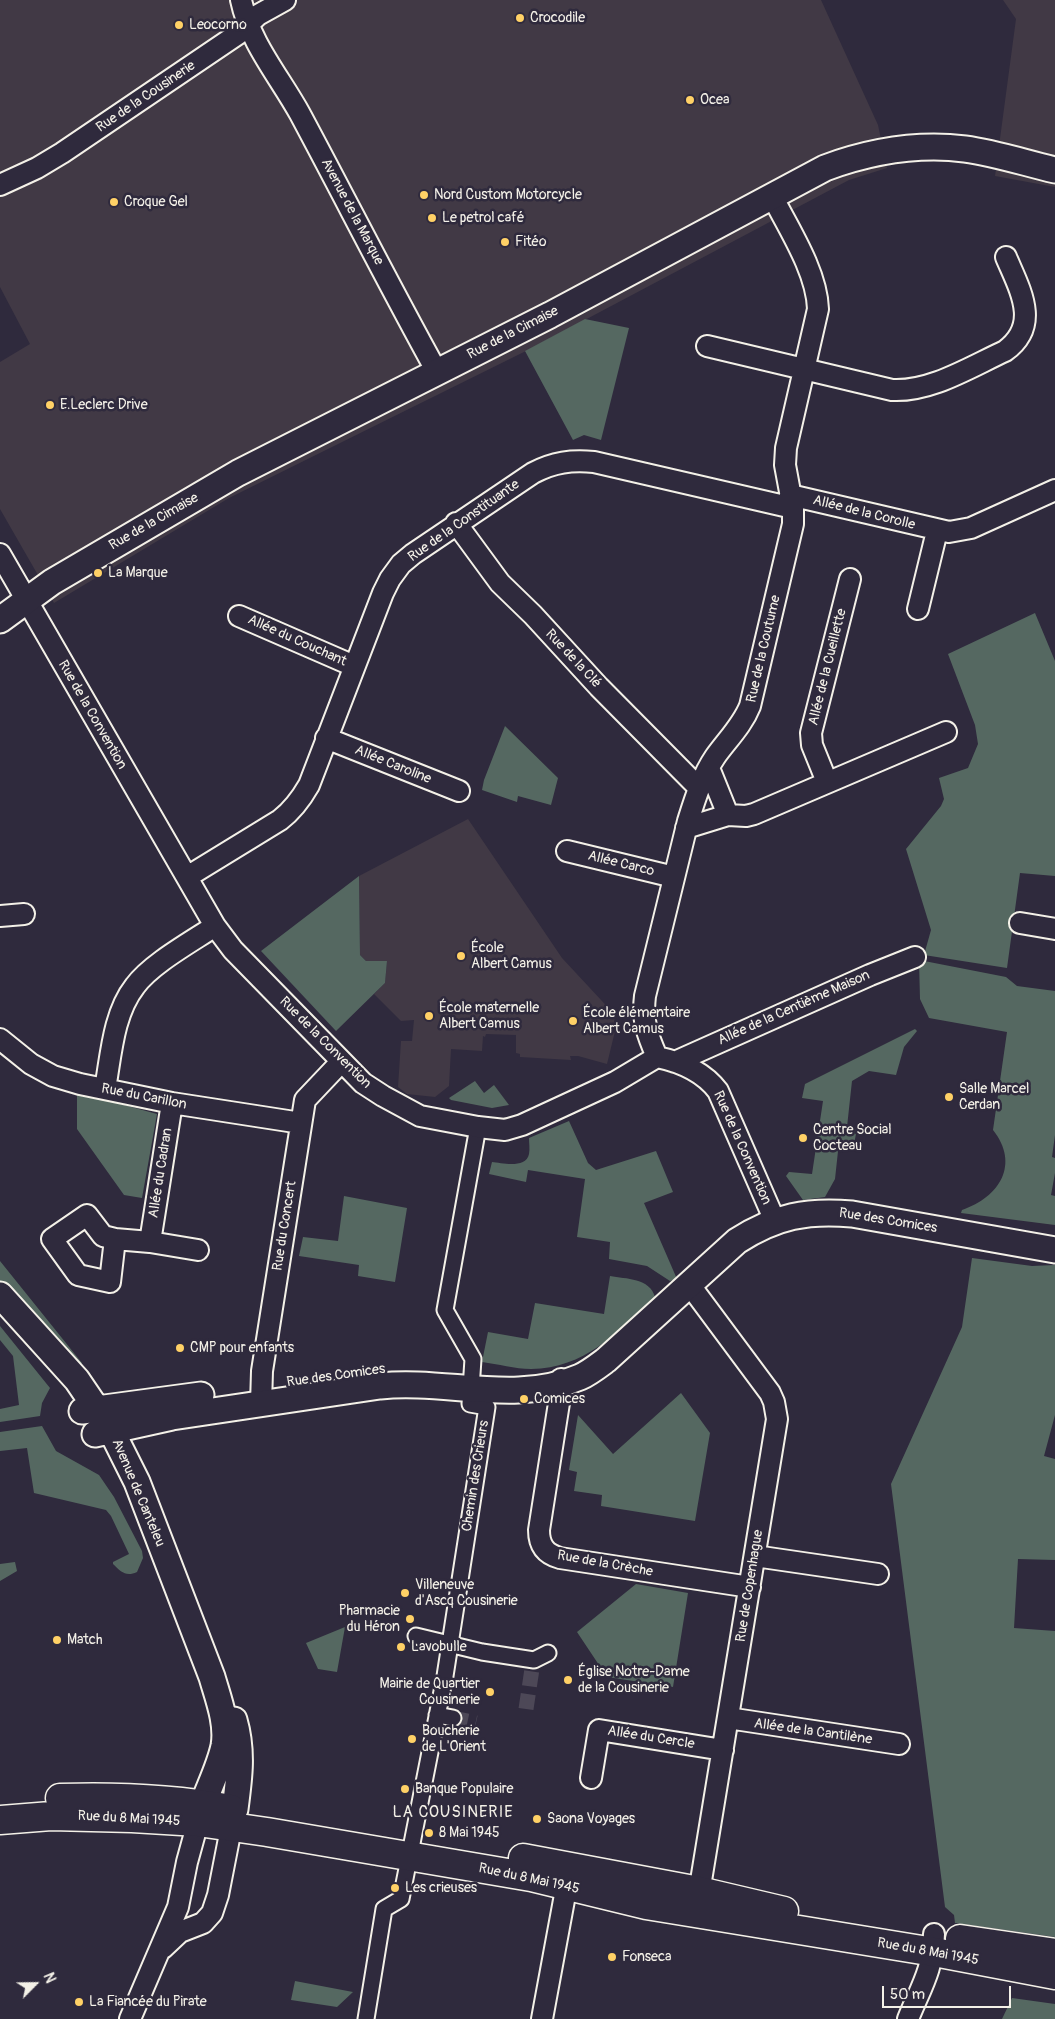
<!DOCTYPE html>
<meta charset="utf-8">
<style>
body{margin:0}
#map{position:relative;width:1055px;height:2019px;overflow:hidden;background:#2f2a3d;font-family:Pangolin,sans-serif}
canvas{display:block}
.north{position:absolute;left:10px;top:1959px;width:50px;height:50px;-webkit-text-stroke:4px #2f2a3d;paint-order:stroke;rotate:67deg;font-size:14px;font-weight:700;line-height:20px;text-align:center;color:#f4f1e8}
.north::after{content:'';display:block;margin:auto;width:18px;height:22px;background:#f4f1e8;clip-path:polygon(50% 0,100% 100%,50% 72%,0 100%)}
.scale{position:absolute;left:882px;top:1986px;width:129px;height:22px;box-sizing:border-box;border:2px solid #f4f1e8;border-top:0;padding-left:6px;font-size:15px;line-height:18px;white-space:nowrap;color:#f4f1e8;-webkit-text-stroke:4px #2f2a3d;paint-order:stroke}
</style>
<div id="map">
<canvas width="1055" height="2019"></canvas>
<div class="north">N</div>
<div class="scale">50 m</div>
</div>
<script>
const g = document.querySelector('canvas').getContext('2d');
g.lineJoin = 'round';
function fillPath(path, color) { g.fillStyle = color; g.fill(path, 'evenodd'); }
function stroke(path, color, width, dash) { g.strokeStyle = color; g.lineWidth = width; g.lineCap = dash ? 'butt' : 'round'; g.setLineDash(dash || []); g.stroke(path); }
function label(font, color, halo, rows, align = 'center') {
  g.font = font + ' Pangolin,sans-serif'; g.lineWidth = 5; g.setLineDash([]); g.textBaseline = 'middle'; g.strokeStyle = halo; g.fillStyle = color; for (const [text, x, y, turn = 0] of rows) {
    g.save(); g.translate(x, y); g.rotate((+turn || 0) * Math.PI / 180); g.textAlign = isNaN(turn) ? turn : align; if (halo) g.strokeText(text, 0, 0); g.fillText(text, 0, 0); g.restore();
  }
}
fillPath(new Path2D(`
 M0,0H821L878,125L887,168L849,180L532,348L229,498L54,603L0,509V362L30,344L0,287Z
 M1003,0H1055V187L995,176L1016,19Z
 M468,819L562,958L615,1015L614,1023H617L607,1064L578,1056H570L571,1060L520,1057V1054L516,1053V1035L486,1034L485,1037L483,1036L482,1051L451,1049L449,1086L435,1097L407,1094L398,1087L401,1041H412L414,1020L401,1021L374,994L385,983L387,961H366L360,955L359,876Z`), '#413945');
fillPath(new Path2D(`
 M585,319L629,328L601,440L584,435L573,440L525,351Z
 M1035,613L1055,661V876L1020,873L1007,968L924,955L931,930L906,849L941,806L944,799L939,778L968,768L978,744L975,725L948,654Z
 M505,726L558,778L551,805L518,796L517,802L482,790L484,780Z
 M359,876L360,955L366,961H387L385,983L336,1031L261,951Z
 M919,960L1006,977L1017,986L1055,991V1135L1052,1157L1055,1158V1173L1051,1195L1055,1196V1225L961,1213L962,1210C1000,1197 1020,1164 993,1130L1007,1032L929,1018L920,999Z
 M915,1029L917,1031L904,1047L896,1075L869,1071L852,1081L847,1127L857,1129L854,1144L839,1142L835,1179L825,1197L803,1200L786,1176L789,1172L812,1174L823,1101L802,1098L805,1084Z
 M475,1081L484,1093L494,1085L509,1105L492,1108L451,1100L449,1098Z
 M77,1092L157,1114L142,1198L124,1195L77,1129Z
 M569,1121L588,1163L596,1170L656,1151L673,1192L644,1203L677,1279L670,1281L647,1266L609,1259L610,1242L577,1237L585,1179L528,1170L526,1182L489,1174L492,1162C502,1163 526,1169 529,1154C530,1149 529,1143 529,1138Z
 M344,1196L407,1208L395,1282L358,1276L359,1265L299,1256L303,1237L338,1241Z
 M972,1258L1032,1266L1055,1265V1415L1044,1456L1055,1459V1560L1018,1559L1014,1628L1055,1631V1937L955,1923L954,1915L945,1907L891,1484L962,1327Z
 M0,1261L82,1363L78,1367L0,1281Z
 M610,1276C626,1279 650,1278 655,1297L652,1301C615,1334 585,1368 531,1369C515,1369 498,1364 482,1362L488,1332L528,1339L535,1303L604,1314Z
 M0,1326L50,1388L42,1403L40,1416L0,1422V1409L19,1405L13,1356L0,1340Z
 M681,1393L710,1433L695,1521L601,1506L602,1495L574,1491L577,1472L569,1470L578,1415L613,1454Z
 M42,1426L56,1451L99,1475L114,1497L142,1551L143,1558L137,1572C126,1577 121,1572 113,1564V1562L129,1554L111,1516L106,1510L34,1493L27,1448L0,1451V1432Z
 M15,1562L17,1571L0,1581V1564Z
 M636,1584L688,1593L673,1687L607,1677L577,1632Z
 M345,1627L337,1672L318,1669L306,1643Z
 M295,1981L353,1992L337,2007L291,2000Z
 M1012,1998L1055,2004V2019H1002Z`), '#556861');
stroke(new Path2D(`
 M526,1709L532,1669
 M453,1718L476,1723`), '#4d4857', 15, [15, 8]);
const pedestrian = new Path2D(`
 M416,1636L482,1652L534,1660L548,1653
 M437,1715L453,1718
 M366,2019L384,1909L401,1899L445,1676L487,1407L470,1404L473,1359L445,1310L478,1127`);
const minor = new Path2D(`
 M241,0C250,43 279,76 300,114C346,200 390,287 437,372
 M0,185L37,168L62,153L238,34L258,15L285,0
 M707,346L892,390C931,392 970,367 1005,351C1041,325 1020,290 1006,257
 M790,495L949,532L971,528L1055,490
 M456,523L500,583L533,615L599,687L699,788
 M0,554L215,926L233,950L363,1083L383,1096L420,1116L478,1127L505,1130L522,1125L615,1082L657,1057C681,1062 703,1071 718,1091L775,1221
 M918,609L937,531
 M239,616L354,666
 M326,738L459,791
 M709,768L728,815
 M827,782L812,745L811,733L850,579
 M686,828L728,815L746,816L754,814L946,732
 M567,851L674,877
 M187,877L280,820C293,810 301,799 309,785L383,593L390,579L401,564L413,554L533,473C554,462 571,460 594,462L793,508
 M0,916L24,914
 M1020,923L1055,929
 M0,1039L31,1064L53,1076L80,1084L172,1103L301,1123
 M657,1057C647,1034 642,1021 645,996L688,821C695,799 702,776 715,757C727,740 742,726 750,706L793,524V508L785,465L786,448L818,309C817,272 789,229 772,196
 M675,1062L870,975L915,957
 M105,1089C111,1056 113,1014 135,986C151,964 191,942 215,926
 M115,1239L110,1282L78,1275L52,1239L87,1215L103,1236L115,1239L150,1242L172,1103
 M150,1242L198,1250
 M689,1284L770,1393L774,1402L777,1419L697,1905
 M561,1379L559,1403L539,1530C539,1545 545,1554 560,1558L750,1587
 M261,1404L262,1371L305,1100L341,1062
 M755,1556L878,1574
 M728,1718L899,1744
 M591,1778L599,1730L723,1750
 M163,1948L180,1932L203,1923L212,1913L218,1895L234,1813
 M130,2019L178,1907L187,1862L201,1811
 M542,2019L569,1873
 M908,2019C921,1987 933,1970 934,1934`);
const tertiary = new Path2D(`
 M0,620L52,582L238,473L550,315L825,168C871,151 916,143 965,149C995,153 1025,163 1055,170
 M0,1295L77,1380L111,1430L137,1482L212,1677C218,1698 228,1723 224,1746C220,1765 210,1785 203,1804
 M82,1411L201,1395
 M95,1434L172,1417L380,1386C447,1379 515,1405 580,1377C589,1373 598,1366 606,1360L737,1241C776,1216 807,1210 852,1214L1055,1250
 M234,1720C243,1751 239,1779 235,1809`);
const secondary = new Path2D(`
 M60,1798C118,1796 175,1799 231,1809
 M0,1820L51,1816L132,1818L198,1822L267,1832L531,1877L646,1905L934,1952L1055,1975
 M523,1858L699,1891L784,1911
 M960,1939L1055,1953`);
stroke(pedestrian, '#f4f1e8', 19);
stroke(minor, '#f4f1e8', 24);
stroke(tertiary, '#f4f1e8', 29);
stroke(secondary, '#f4f1e8', 31);
stroke(pedestrian, '#2f2a3d', 15);
stroke(minor, '#2f2a3d', 20);
stroke(tertiary, '#2f2a3d', 25);
stroke(secondary, '#2f2a3d', 28);
for (const [x, y, r, color] of [
 [520,18,5,"#ffd166"],
 [179,25,5,"#ffd166"],
 [690,100,5,"#ffd166"],
 [424,195,5,"#ffd166"],
 [114,202,5,"#ffd166"],
 [432,218,5,"#ffd166"],
 [505,242,5,"#ffd166"],
 [50,405,5,"#ffd166"],
 [98,573,5,"#ffd166"],
 [461,956,5,"#ffd166"],
 [429,1016,5,"#ffd166"],
 [573,1021,5,"#ffd166"],
 [949,1097,5,"#ffd166"],
 [803,1138,5,"#ffd166"],
 [180,1348,5,"#ffd166"],
 [524,1399,5,"#ffd166"],
 [405,1593,5,"#ffd166"],
 [410,1619,5,"#ffd166"],
 [57,1640,5,"#ffd166"],
 [401,1647,5,"#ffd166"],
 [568,1680,5,"#ffd166"],
 [490,1692,5,"#ffd166"],
 [412,1739,5,"#ffd166"],
 [405,1789,5,"#ffd166"],
 [537,1819,5,"#ffd166"],
 [429,1833,5,"#ffd166"],
 [395,1888,5,"#ffd166"],
 [612,1957,5,"#ffd166"],
 [79,2002,5,"#ffd166"]
]) { const dot = new Path2D(); dot.arc(x, y, r, 0, 2 * Math.PI); g.fillStyle = color; g.fill(dot); stroke(dot, '#2f2a3d', 2); }
label('14px', '#f4f1e8', '#2f2a3d', [
 ["Crocodile",530,18],
 ["Leocorno",189,25],
 ["Ocea",700,100],
 ["Nord Custom Motorcycle",434,195],
 ["Croque Gel",124,202],
 ["Le petrol café",442,218],
 ["Fitéo",515,242],
 ["E.Leclerc Drive",60,405],
 ["La Marque",108,573],
 ["École",471,948],
 ["Albert Camus",471,964],
 ["École maternelle",439,1008],
 ["Albert Camus",439,1024],
 ["École élémentaire",583,1013],
 ["Albert Camus",583,1029],
 ["Salle Marcel",959,1089],
 ["Cerdan",959,1105],
 ["Centre Social",813,1130],
 ["Cocteau",813,1146],
 ["CMP pour enfants",190,1348],
 ["Comices",534,1399],
 ["Villeneuve",415,1585],
 ["d'Ascq Cousinerie",415,1601],
 ["Pharmacie",400,1611,"right"],
 ["du Héron",400,1627,"right"],
 ["Match",67,1640],
 ["Lavobulle",411,1647],
 ["Église Notre-Dame",578,1672],
 ["de la Cousinerie",578,1688],
 ["Mairie de Quartier",480,1684,"right"],
 ["Cousinerie",480,1700,"right"],
 ["Boucherie",422,1731],
 ["de L'Orient",422,1747],
 ["Banque Populaire",415,1789],
 ["Saona Voyages",547,1819],
 ["8 Mai 1945",439,1833],
 ["Les crieuses",405,1888],
 ["Fonseca",622,1957],
 ["La Fiancée du Pirate",89,2002]
], 'left');
label('14px', '#f4f1e8', '#2f2a3d', [
 ["Rue de la Cousinerie",146,97,-34],
 ["Avenue de la Marque",352,212,62],
 ["Rue de la Cimaise",513,333,-27],
 ["Allée de la Corolle",864,513,14],
 ["Rue de la Constituante",464,521,-35],
 ["Rue de la Cimaise",154,522,-30],
 ["Allée du Couchant",297,641,24],
 ["Rue de la Coutume",764,649,-77],
 ["Rue de la Clé",573,659,47],
 ["Allée de la Cueillette",828,667,-76],
 ["Rue de la Convention",92,715,60],
 ["Allée Caroline",393,765,22],
 ["Allée Carco",621,864,14],
 ["Allée de la Centième Maison",794,1008,-24],
 ["Rue de la Convention",325,1043,45],
 ["Rue du Carillon",144,1097,11],
 ["Rue de la Convention",742,1148,66],
 ["Allée du Cadran",161,1173,-81],
 ["Rue des Comices",888,1221,9],
 ["Rue du Concert",285,1226,-81],
 ["Rue des Comices",336,1376,-8],
 ["Chemin des Crieurs",476,1476,-81],
 ["Avenue de Canteleu",138,1493,67],
 ["Rue de la Crèche",605,1564,10],
 ["Rue de Copenhague",750,1586,-81],
 ["Allée de la Cantilène",813,1732,8],
 ["Allée du Cercle",651,1738,9],
 ["Rue du 8 Mai 1945",129,1819,3],
 ["Rue du 8 Mai 1945",529,1879,12],
 ["Rue du 8 Mai 1945",928,1952,10]
]);
g.letterSpacing = '1px';
label('16px', '#f4f1e8', '#2f2a3d', [
 ["LA COUSINERIE",453,1813]
]);
g.letterSpacing = '0px';
</script>
